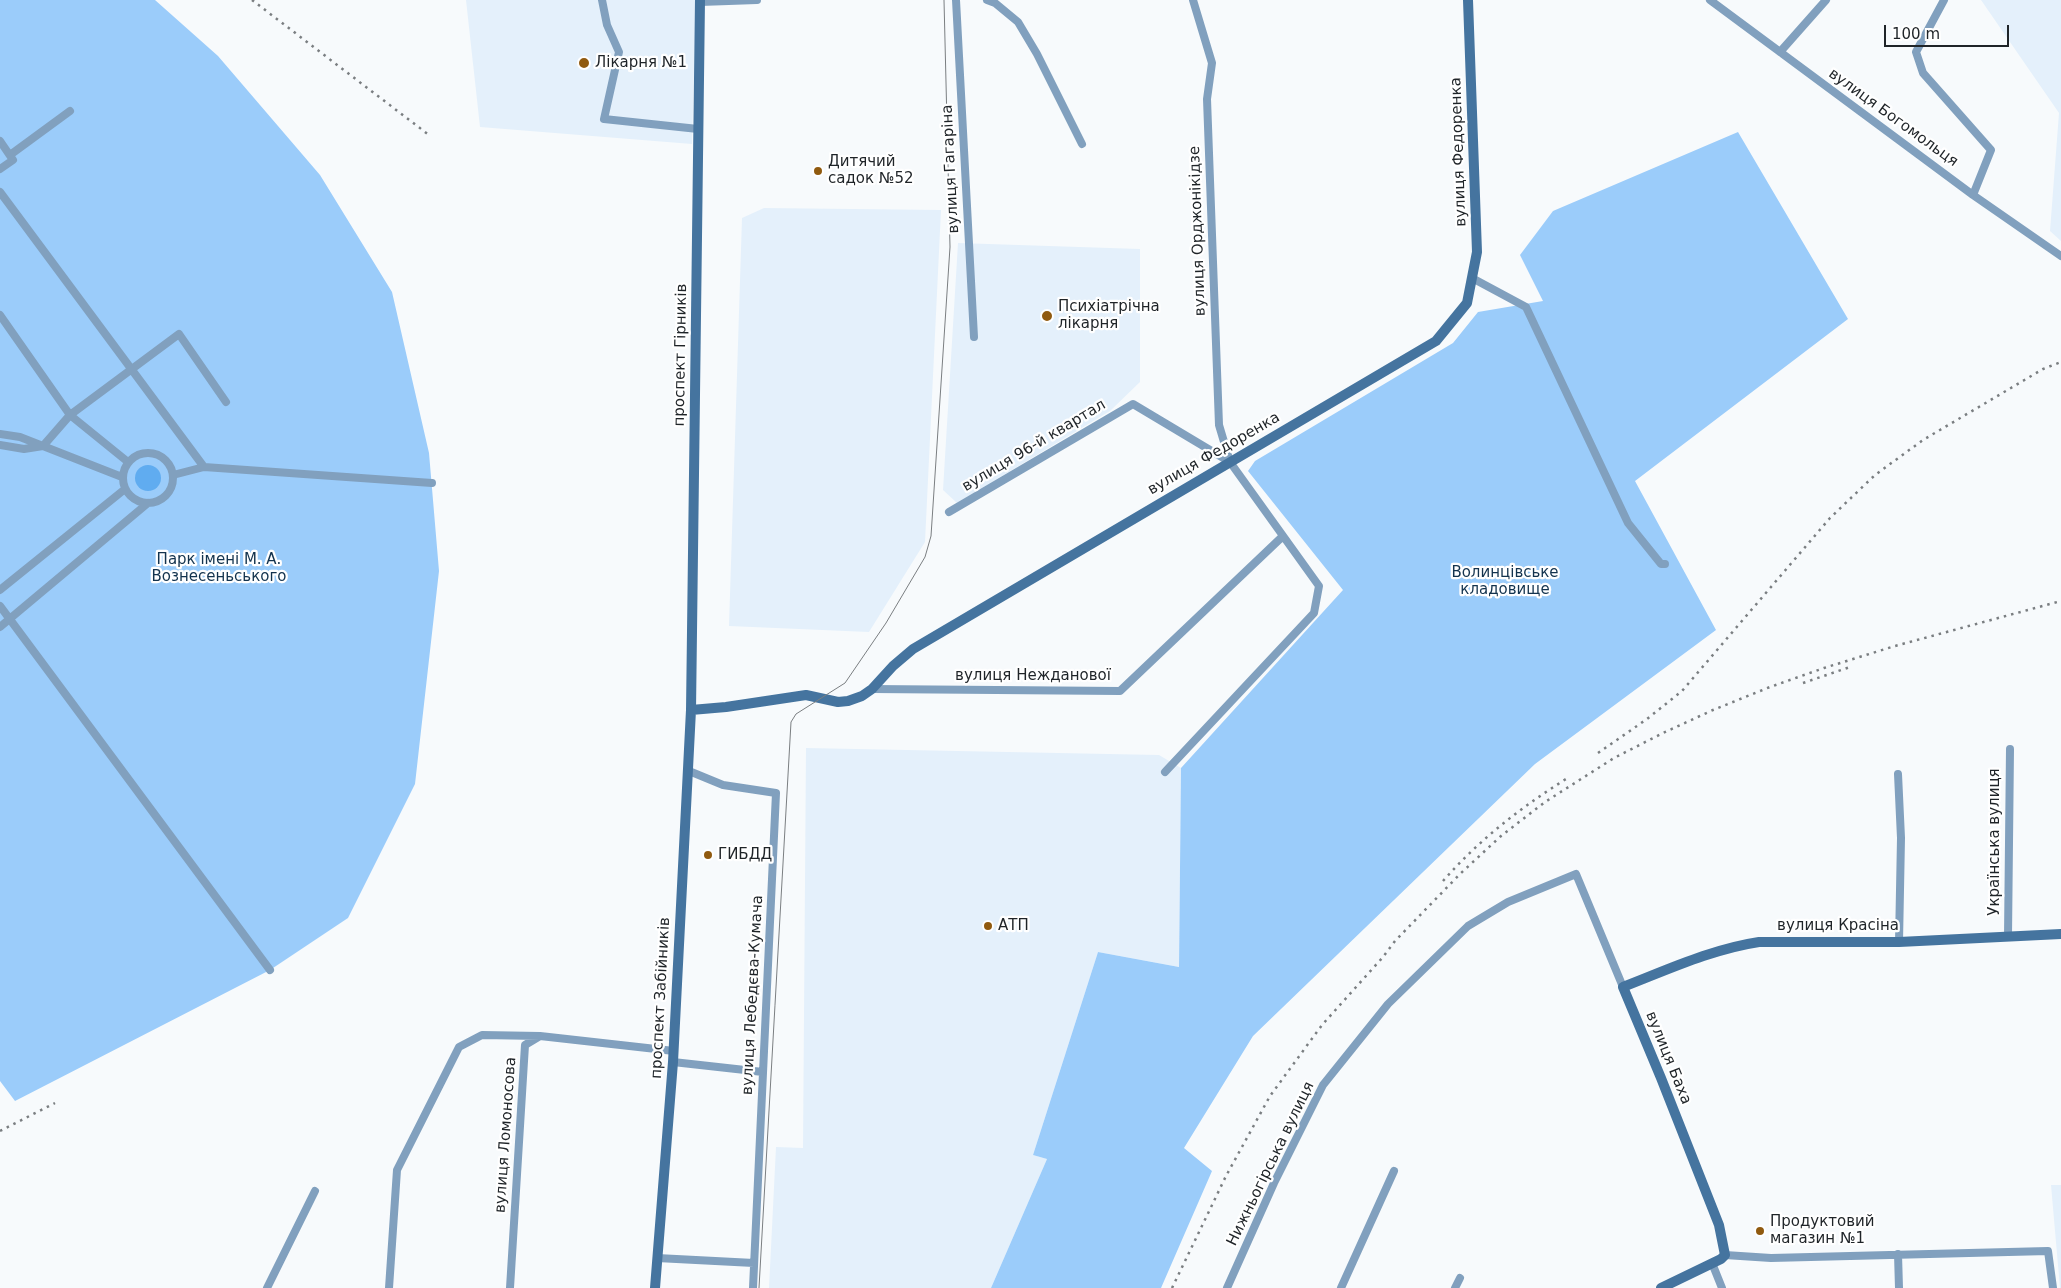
<!DOCTYPE html>
<meta charset="utf-8">
<style>
body{margin:0}
#map{position:relative;width:2061px;height:1288px;overflow:hidden;background:#f7fafc;font-family:"DejaVu Sans",sans-serif}
canvas{display:block}
.scale{position:absolute;left:1884px;top:25px;width:125px;height:22px;box-sizing:border-box;border:2px solid #1f2428;border-top:0;padding-left:6px;font-size:15px;line-height:18px;white-space:nowrap;color:#1f2428;-webkit-text-stroke:4px #fff;paint-order:stroke}
</style>
<div id="map">
<canvas width="2061" height="1288"></canvas>
<div class="scale">100 m</div>
</div>
<script>
const g = document.querySelector('canvas').getContext('2d');
g.lineJoin = 'round';
function fillPath(path, color) { g.fillStyle = color; g.fill(path, 'evenodd'); }
function stroke(path, color, width, dash) { g.strokeStyle = color; g.lineWidth = width; g.lineCap = dash ? 'butt' : 'round'; g.setLineDash(dash || []); g.stroke(path); }
function label(font, color, halo, rows, align = 'center') {
  g.font = font + ' "DejaVu Sans",sans-serif'; g.lineWidth = 4.5; g.setLineDash([]); g.textBaseline = 'middle'; g.strokeStyle = halo; g.fillStyle = color; for (const [text, x, y, turn = 0] of rows) {
    g.save(); g.translate(x, y); g.rotate((+turn || 0) * Math.PI / 180); g.textAlign = isNaN(turn) ? turn : align; if (halo) g.strokeText(text, 0, 0); g.fillText(text, 0, 0); g.restore();
  }
}
fillPath(new Path2D(`
 M466,0H696L692,144L480,127Z
 M1981,0H2061V241L2050,231L2059,113Z
 M764,208L941,210L925,542L869,632L729,626L742,218Z
 M958,243L1140,249V382L1110,411L957,503L943,490Z
 M806,748L1159,755L1181,768L1179,967L1098,952L1033,1155L1047,1159L991,1288H769L776,1147L803,1148Z
 M2051,1185H2061V1288H2060Z`), '#e4f0fb');
fillPath(new Path2D(`
 M0,0H155L218,56L320,175L392,292L429,453L439,571L415,784L348,918L270,970L15,1101L0,1081Z
 M1738,132L1848,319L1635,481L1716,630L1535,764L1253,1036L1184,1148L1212,1171L1161,1288H991L1047,1159L1033,1155L1098,952L1179,967L1181,768L1343,590L1248,471L1255,461L1453,343L1478,312L1543,301L1520,255L1553,211Z`), '#9bccfa');
fillPath(new Path2D(`
 M135 478a13 13 0 1 1 26 0a13 13 0 1 1-26 0Z`), '#60acf0');
stroke(new Path2D(`
 M602,0L607,25L619,52L604,119L698,129
 M956,0L974,337
 M987,0L995,3L1018,22L1037,54L1082,144
 M1193,0L1212,63L1207,99L1219,425L1230,462
 M1710,0L1973,195L2061,256
 M1944,0L1916,52L1923,73L1991,150L1973,195
 M700,2L757,0
 M1780,52L1826,0
 M0,141L13,160L0,169
 M10,155L70,111
 M0,192L204,467
 M1472,278L1526,307L1628,523L1661,564H1665
 M0,315L70,415L128,462
 M0,434L20,437L122,477
 M0,445L24,449L43,446L70,415L179,334L226,402
 M123 478a25 25 0 1 1 50 0a25 25 0 1 1-50 0Z
 M173,475L204,467L432,483
 M949,512L1133,404L1230,462L1319,586L1314,613L1165,772
 M0,590L125,489
 M0,606L270,970
 M0,627L148,503
 M872,689L1120,691L1283,536
 M689,771L723,785L776,793L753,1288
 M1898,774L1901,838L1899,942
 M2008,936L2010,749
 M673,1062L763,1072
 M1898,1254L1899,1288
 M1725,1255L1771,1258L2048,1251L2053,1288
 M657,1258L754,1263
 M1712,1263L1722,1288
 M267,1288L315,1191
 M389,1288L397,1170L459,1047L482,1035L540,1036
 M510,1288L525,1045L540,1036L674,1051
 M1227,1288L1274,1183L1323,1085L1388,1004L1468,926L1508,902L1576,874L1623,987
 M1341,1288L1394,1171
 M1455,1288L1460,1278`), '#81a0be', 8);
stroke(new Path2D(`
 M691,710L726,707L806,695L838,702L848,701L862,696L872,689L893,666L913,649L1436,341L1467,303L1477,252L1468,0
 M655,1288L673,1062L691,710L700,0
 M1661,1288L1721,1259L1725,1255L1719,1225L1661,1078L1623,987C1667,970 1712,949 1759,942H1899L2061,934`), '#45749f', 10);
stroke(new Path2D(`
 M759,1288L791,722L796,714L845,683L886,623L925,557L931,536L950,247L944,0`), '#7a7e81', 1);
stroke(new Path2D(`
 M252,0L429,135
 M1803,683L1850,667
 M1598,753L1647,719L1682,691L1830,518L1875,475L1923,440L2043,369L2061,362
 M1443,881C1479,840 1520,808 1566,779
 M0,1131L55,1103
 M1172,1288L1226,1176L1270,1096L1322,1025L1383,957L1395,941L1460,874L1501,836L1545,802L1614,758L1663,733L1713,710L1770,687L1824,668L1895,646L2061,601`), '#7a7e81', 2.5, [2.5, 5]);
for (const [x, y, r, color] of [
 [584,63,6,"#905a0f"],
 [818,171,5,"#905a0f"],
 [1047,316,6,"#905a0f"],
 [708,855,5,"#905a0f"],
 [988,926,5,"#905a0f"],
 [1760,1231,5,"#905a0f"]
]) { const dot = new Path2D(); dot.arc(x, y, r, 0, 2 * Math.PI); g.fillStyle = color; g.fill(dot); stroke(dot, '#fff', 2); }
label('15px', '#1f2428', '#fff', [
 ["Лікарня №1",595,63],
 ["Дитячий",828,162],
 ["садок №52",828,179],
 ["Психіатрічна",1058,307],
 ["лікарня",1058,324],
 ["ГИБДД",718,855],
 ["АТП",998,926],
 ["Продуктовий",1770,1222],
 ["магазин №1",1770,1239]
], 'left');
label('15px', '#1f2428', '#fff', [
 ["вулиця Богомольця",1893,118,36],
 ["вулиця Федоренка",1459,152,-92],
 ["вулиця Гагаріна",951,169,-93],
 ["вулиця Орджонікідзе",1198,231,-92],
 ["проспект Гірників",681,355,-89],
 ["вулиця 96-й квартал",1034,446,-31],
 ["вулиця Федоренка",1214,454,-30],
 ["вулиця Нежданової",1033,676],
 ["Українська вулиця",1995,842,-90],
 ["вулиця Красіна",1838,926],
 ["вулиця Лебедєва-Кумача",753,995,-87],
 ["проспект Забійників",661,998,-87],
 ["вулиця Баха",1668,1058,68],
 ["вулиця Ломоносова",506,1135,-86],
 ["Нижньогірська вулиця",1271,1164,-64]
]);
label('15px', '#13334e', '#fff', [
 ["Парк імені М. А.",219,560],
 ["Вознесеньського",219,577],
 ["Волинцівське",1505,573],
 ["кладовище",1505,590]
]);
</script>
